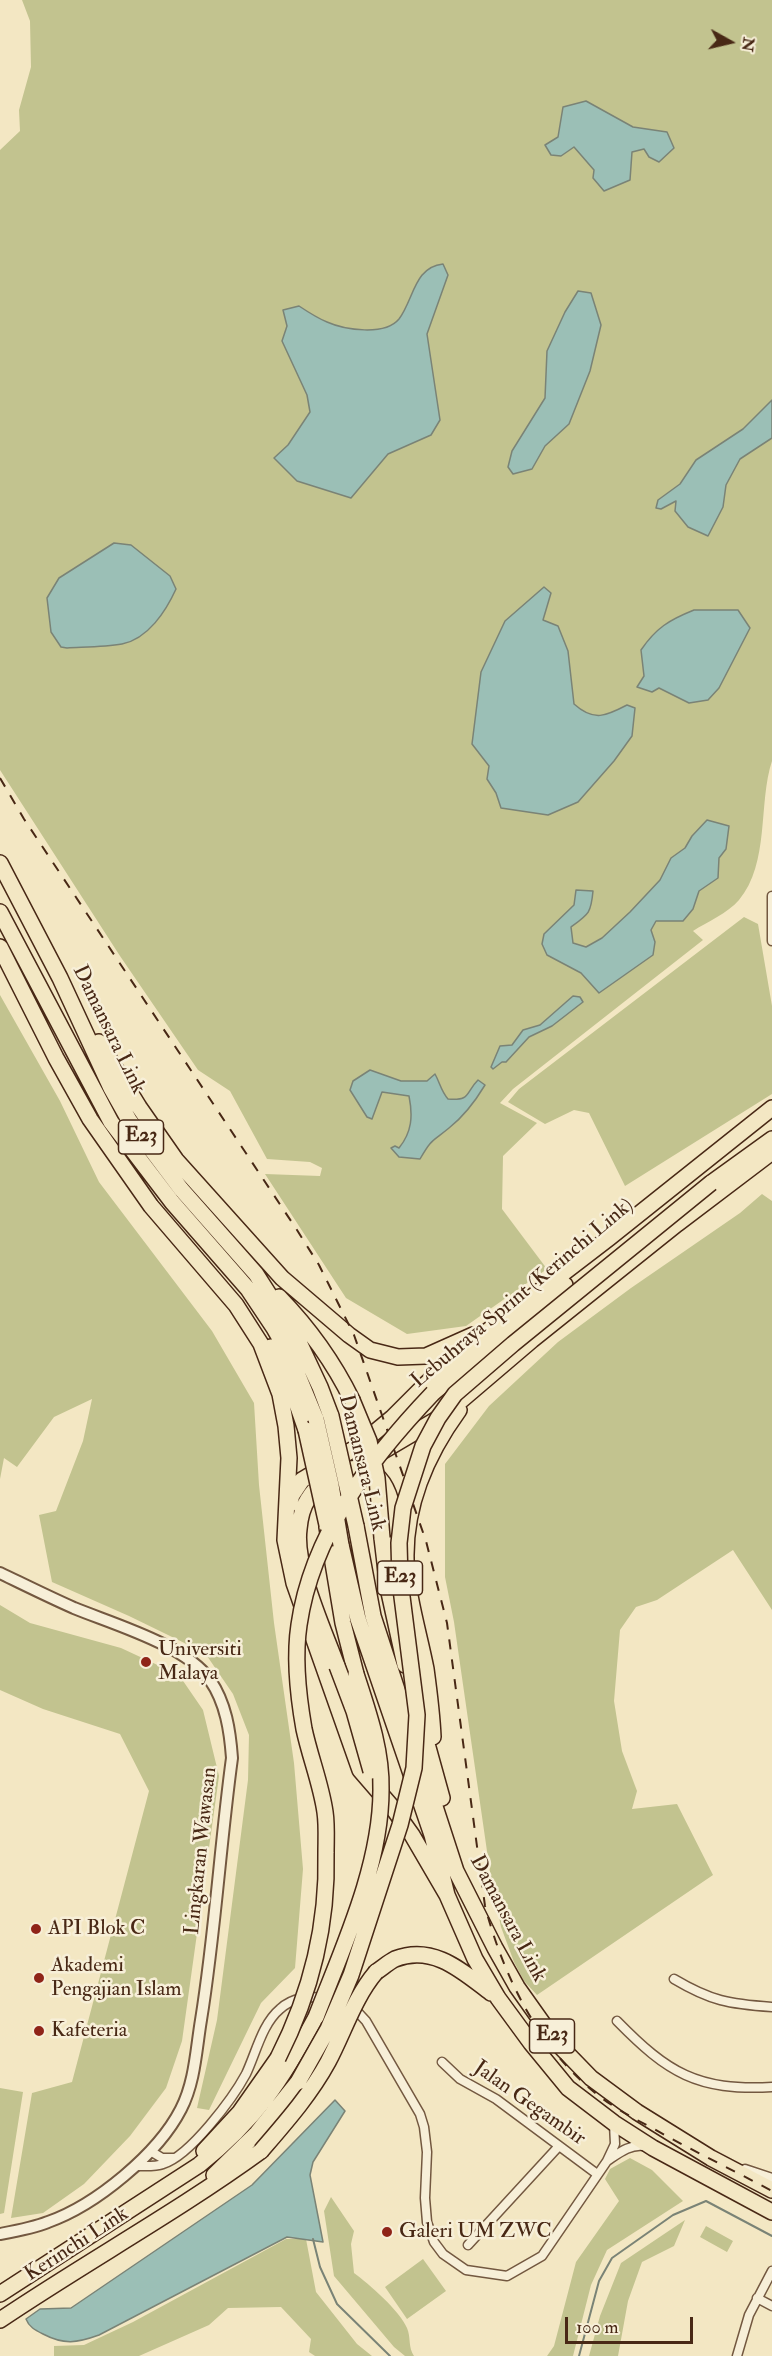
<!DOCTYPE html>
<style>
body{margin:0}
#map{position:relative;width:772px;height:2356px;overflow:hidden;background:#f3e7c3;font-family:"IM FELL Double Pica",serif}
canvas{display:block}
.north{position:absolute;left:700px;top:12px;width:60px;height:60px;-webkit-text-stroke:4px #f7efd8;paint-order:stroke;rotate:98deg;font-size:16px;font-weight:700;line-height:24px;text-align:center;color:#482815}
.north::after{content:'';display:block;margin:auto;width:21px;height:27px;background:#482815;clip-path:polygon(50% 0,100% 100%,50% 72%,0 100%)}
.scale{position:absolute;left:565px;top:2317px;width:128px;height:27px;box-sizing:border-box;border:3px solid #482815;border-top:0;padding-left:8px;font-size:18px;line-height:21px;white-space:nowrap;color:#482815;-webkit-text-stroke:4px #f7efd8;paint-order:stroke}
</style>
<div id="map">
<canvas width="772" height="2356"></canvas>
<div class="north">N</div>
<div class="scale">100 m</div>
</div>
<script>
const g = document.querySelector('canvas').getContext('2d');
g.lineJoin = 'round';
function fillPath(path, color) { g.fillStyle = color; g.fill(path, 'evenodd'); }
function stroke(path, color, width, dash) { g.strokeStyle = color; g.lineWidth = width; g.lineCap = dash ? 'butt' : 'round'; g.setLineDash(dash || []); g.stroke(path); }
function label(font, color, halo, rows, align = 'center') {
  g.font = font + ' "IM FELL Double Pica",serif'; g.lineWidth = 5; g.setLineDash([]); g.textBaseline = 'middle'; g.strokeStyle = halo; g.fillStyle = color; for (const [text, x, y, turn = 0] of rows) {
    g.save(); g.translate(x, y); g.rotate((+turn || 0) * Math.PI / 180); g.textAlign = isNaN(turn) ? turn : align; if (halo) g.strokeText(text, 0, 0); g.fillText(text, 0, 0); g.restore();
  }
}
fillPath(new Path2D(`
 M22,0H772V761C758,803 770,863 739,900C728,913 707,922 693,931L703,940L513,1089L500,1103L537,1123L503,1156L502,1209L547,1269L466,1326L407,1334L346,1298L265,1174L320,1176L322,1168L310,1162L267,1159L230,1091L198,1070L120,956L0,770V150L20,131L19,110L31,67L30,21Z
 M744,917L758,924L772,1006V1094L625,1186L589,1113L574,1110L545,1124L508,1102L519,1089Z
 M0,995L60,1101L99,1182L212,1331L254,1403L259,1485L274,1623L294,1763L303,1869L295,1968L261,2003L209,2110L197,2108L217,2020L248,1780L249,1735L233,1694L205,1653L129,1616L52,1582L39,1515L56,1511L83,1441L92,1399L54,1417L17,1467L4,1458L0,1479Z
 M762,1194L772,1201V1610L733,1550L657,1600L636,1607L620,1630L614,1701L622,1751L637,1791L632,1809L677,1804L713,1875L537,1995L524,1981L514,1962L501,1927L491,1879L454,1622L445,1577V1464L489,1406L558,1342L631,1288L740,1213Z
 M0,1605L30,1623L121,1648L179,1675L203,1710L219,1776L182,2041L166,2088L130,2136L84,2184L43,2213L11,2218L32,2093L72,2082L149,1791L120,1734L43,1709L0,1690Z
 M0,2088L23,2092L4,2213L0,2214Z
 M630,2158L652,2170L683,2201L607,2250L591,2285L573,2356H547L554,2346L576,2262L619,2201L605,2179L610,2169Z
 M331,2197L354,2231L351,2244L354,2273C369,2284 400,2311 407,2328C411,2337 408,2348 414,2356H405L394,2347L334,2276L324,2211Z
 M685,2220L674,2246L642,2262L628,2301L618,2356H589L600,2316L621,2263Z
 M706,2226L733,2241L727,2252L700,2237Z
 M286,2239H306L316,2292L357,2344L372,2356H315L309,2352L311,2339L281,2307L228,2308L209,2325L139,2356H54V2346L84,2345L133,2322Z
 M423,2259L446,2291L407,2319L385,2287Z`), '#c2c38f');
const water = new Path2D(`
 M586,101L633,127L667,132L674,148L659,162L649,157L644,149L632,152L630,180L604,191L593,178L594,170L574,147L561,156L551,155L545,145L558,137L563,107Z
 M443,264L448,275L427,334L440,420L431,435L388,454L351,498L297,481L274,458L288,445L310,412L307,395L282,341L287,326L283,310L299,306C308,312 317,318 327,322C345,330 385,336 399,319C414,299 414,267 443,264Z
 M578,291L591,293L601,325L590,371L569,424L545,446L532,469L513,474L508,467L512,451L545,398L547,351L565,312Z
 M772,400V438L740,459L726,485L723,507L708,536L688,527L675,511L676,501L661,509L656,508L658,500L680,484L696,460L743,429Z
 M114,543L131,545L170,576L176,589C166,611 148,639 122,644C105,647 85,647 67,648L61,647L51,632L47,598L59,578Z
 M544,587L551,593L543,620L558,626L568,651L574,704C594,722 606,716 627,705L635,708L632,736L614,761L578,802L548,815L501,808L496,793L487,779L489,766L472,744L481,672L505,621Z
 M694,610H738L750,628L719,688L708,700L689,703L659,688L652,692L637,687L644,676L641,650C656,628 669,620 694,610Z
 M707,820L729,826L726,849L719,858L718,878L699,891L693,909L683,921H656L651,930L655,942L653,955L599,993L581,973L547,955L542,944L544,934L574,905L576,890L593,891C591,913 589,914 571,927L573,943L586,947L602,938L630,912L660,880L671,858L685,848L692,836Z
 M573,996L580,997L583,1002L552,1026L529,1037L506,1062H502L493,1069L491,1067L500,1046L512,1045L523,1030L540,1025Z
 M370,1070L401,1081H427L435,1074C440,1083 441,1091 448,1099C471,1101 465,1093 478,1080L485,1085C476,1100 463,1117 449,1128C432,1142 432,1138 420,1159L399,1157L391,1148L395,1146L399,1148C412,1132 413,1116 409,1096L382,1092L372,1119L367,1117L350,1090L353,1081Z
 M335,2100L345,2111L313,2162L310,2175L323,2242L287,2237L99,2335C77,2343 64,2345 43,2334C35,2330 29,2327 26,2319L40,2309L71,2308L252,2185Z`);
fillPath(water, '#9bbfb6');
stroke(water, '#7a8376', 1.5);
stroke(new Path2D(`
 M313,2239L320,2267L337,2304L390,2356
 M579,2356L599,2281L612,2258L673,2215L706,2201L772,2236`), '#7a8376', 2);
const minor = new Path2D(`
 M772,896V941
 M674,1979C711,2001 729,2004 772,2007
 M353,2007L366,2021L420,2114L424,2127L427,2152L425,2198L427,2222L434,2242L443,2254L466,2270L507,2276L542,2256L607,2161L615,2144L614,2124
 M617,2021C668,2073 697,2091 772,2087
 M442,2062L460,2079L496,2099L597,2174
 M152,2152L162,2158H174
 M607,2161C619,2153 630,2144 644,2146
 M136,2166C145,2166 155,2167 163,2164C190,2156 233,2098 246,2074C256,2053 262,2024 280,2009C293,1997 309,1996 327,1998
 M745,2169L772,2178
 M468,2245L559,2146
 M757,2298L772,2306
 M737,2356L749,2315L772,2271`);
const tertiary = new Path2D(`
 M0,1573C25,1585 49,1597 74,1608C113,1624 186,1645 210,1680C226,1703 230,1731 232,1758C220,1846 215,1934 201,2020C196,2050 195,2082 181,2109C158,2154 96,2205 48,2222C33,2228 16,2231 0,2234`);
const motorway = new Path2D(`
 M0,863L60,978L111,1088L129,1120L181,1189L256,1274L298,1340L320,1387L331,1416
 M0,912L111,1122L172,1202L248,1289L274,1328L290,1356L316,1419
 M0,947L56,1058L90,1119L151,1206L236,1305L261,1344L280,1394L286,1426L289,1458L285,1540L294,1583L360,1770L392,1807L412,1835L447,1895
 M99,1042L139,1107L176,1160L282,1278L349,1335L370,1350L398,1357L426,1356L473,1335
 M711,1183L772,1139
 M279,1297C308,1327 334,1363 352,1400
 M271,1347L290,1384L306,1430
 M433,1393L565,1285
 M383,1451L444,1415L532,1340L677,1224L772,1152
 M289,1505L292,1495L302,1480L357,1447L392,1418L426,1384L463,1350L609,1238L772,1108
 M356,1526L373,1616L456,1871L495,1948L517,1987L556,2042L591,2078L637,2112L711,2158L772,2190
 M327,1527L343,1623L356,1674
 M382,1538L388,1588L405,1665
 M341,1545L358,1619L432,1835L447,1895L475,1959L498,1998L531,2043L568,2088L614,2123L653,2148L772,2212
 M337,1666C324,1630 294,1566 299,1529C300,1518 302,1508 308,1499C323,1474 363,1453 383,1483C394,1500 394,1522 396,1541
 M421,1713L424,1733L442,1798
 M433,1737C432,1714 429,1691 426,1669C419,1633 407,1596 406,1559C405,1504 427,1454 459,1410
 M376,1972C382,1968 389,1962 395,1959C434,1944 463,1972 491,1993
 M204,2151L240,2112L278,2058
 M214,2175L257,2133L298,2082
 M0,2294L199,2165C256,2120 282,2080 316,2017
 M0,2320C86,2262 177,2212 261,2151`);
stroke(minor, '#735840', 11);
stroke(tertiary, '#735840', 14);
stroke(motorway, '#482815', 18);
stroke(minor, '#f7efd8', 8);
stroke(tertiary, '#f7efd8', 10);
stroke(motorway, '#f3e7c3', 15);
stroke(new Path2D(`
 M0,778L24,819L297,1230L319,1265L354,1335L426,1541L447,1623L485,1906C504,1978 539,2049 599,2096C616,2109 635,2119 654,2129C693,2151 733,2170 772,2191`), '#482815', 2, [10, 10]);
const motorwayBridge = new Path2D(`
 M352,1400L369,1441L377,1478L382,1538
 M331,1416L356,1526
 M316,1419L331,1485L341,1545
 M306,1430L327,1525
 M337,1666L354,1711L371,1771
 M316,2017C343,1947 381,1866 381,1790C382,1750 368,1711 356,1674
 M278,2058C311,1993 328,1926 326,1853C326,1840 327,1825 325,1812C321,1784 310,1757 304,1729C298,1695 294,1658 299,1625C312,1534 371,1458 433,1393
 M298,2082L328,2029L351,1975L400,1825L414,1768L417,1715L400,1581L399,1543L403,1508L423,1446L438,1418L455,1394L513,1344L711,1183
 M261,2151C285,2123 310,2095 328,2062C344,2032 354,1998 376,1972`);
stroke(motorwayBridge, '#482815', 18, []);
stroke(motorwayBridge, '#f3e7c3', 15);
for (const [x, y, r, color] of [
 [146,1662,6,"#8f2418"],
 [36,1929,6,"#8f2418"],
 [39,1978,6,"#8f2418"],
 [39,2031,6,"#8f2418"],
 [387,2232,6,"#8f2418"]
]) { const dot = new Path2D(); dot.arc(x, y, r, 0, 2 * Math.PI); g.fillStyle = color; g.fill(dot); stroke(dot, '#f7efd8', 2); }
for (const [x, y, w] of [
 [141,1137,45],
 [400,1578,45],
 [552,2036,45]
]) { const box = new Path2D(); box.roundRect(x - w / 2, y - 17, w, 34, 4.5); g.fillStyle = '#f7efd8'; g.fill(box); stroke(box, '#482815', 1.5); }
label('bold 20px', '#482815', null, [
 ["E23",141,1137],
 ["E23",400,1578],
 ["E23",552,2036]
]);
label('21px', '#482815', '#f7efd8', [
 ["Damansara Link",108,1030,64],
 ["Lebuhraya Sprint (Kerinchi Link)",523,1294,-40],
 ["Damansara Link",361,1463,76],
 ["Lingkaran Wawasan",202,1851,-84],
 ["Damansara Link",507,1919,62],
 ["Jalan Gegambir",529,2104,35],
 ["Kerinchi Link",77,2245,-33]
]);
label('21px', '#482815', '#f7efd8', [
 ["Universiti",158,1650],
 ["Malaya",158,1674],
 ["API Blok C",48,1929],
 ["Akademi",51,1966],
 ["Pengajian Islam",51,1990],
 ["Kafeteria",51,2031],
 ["Galeri UM ZWC",399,2232]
], 'left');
</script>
